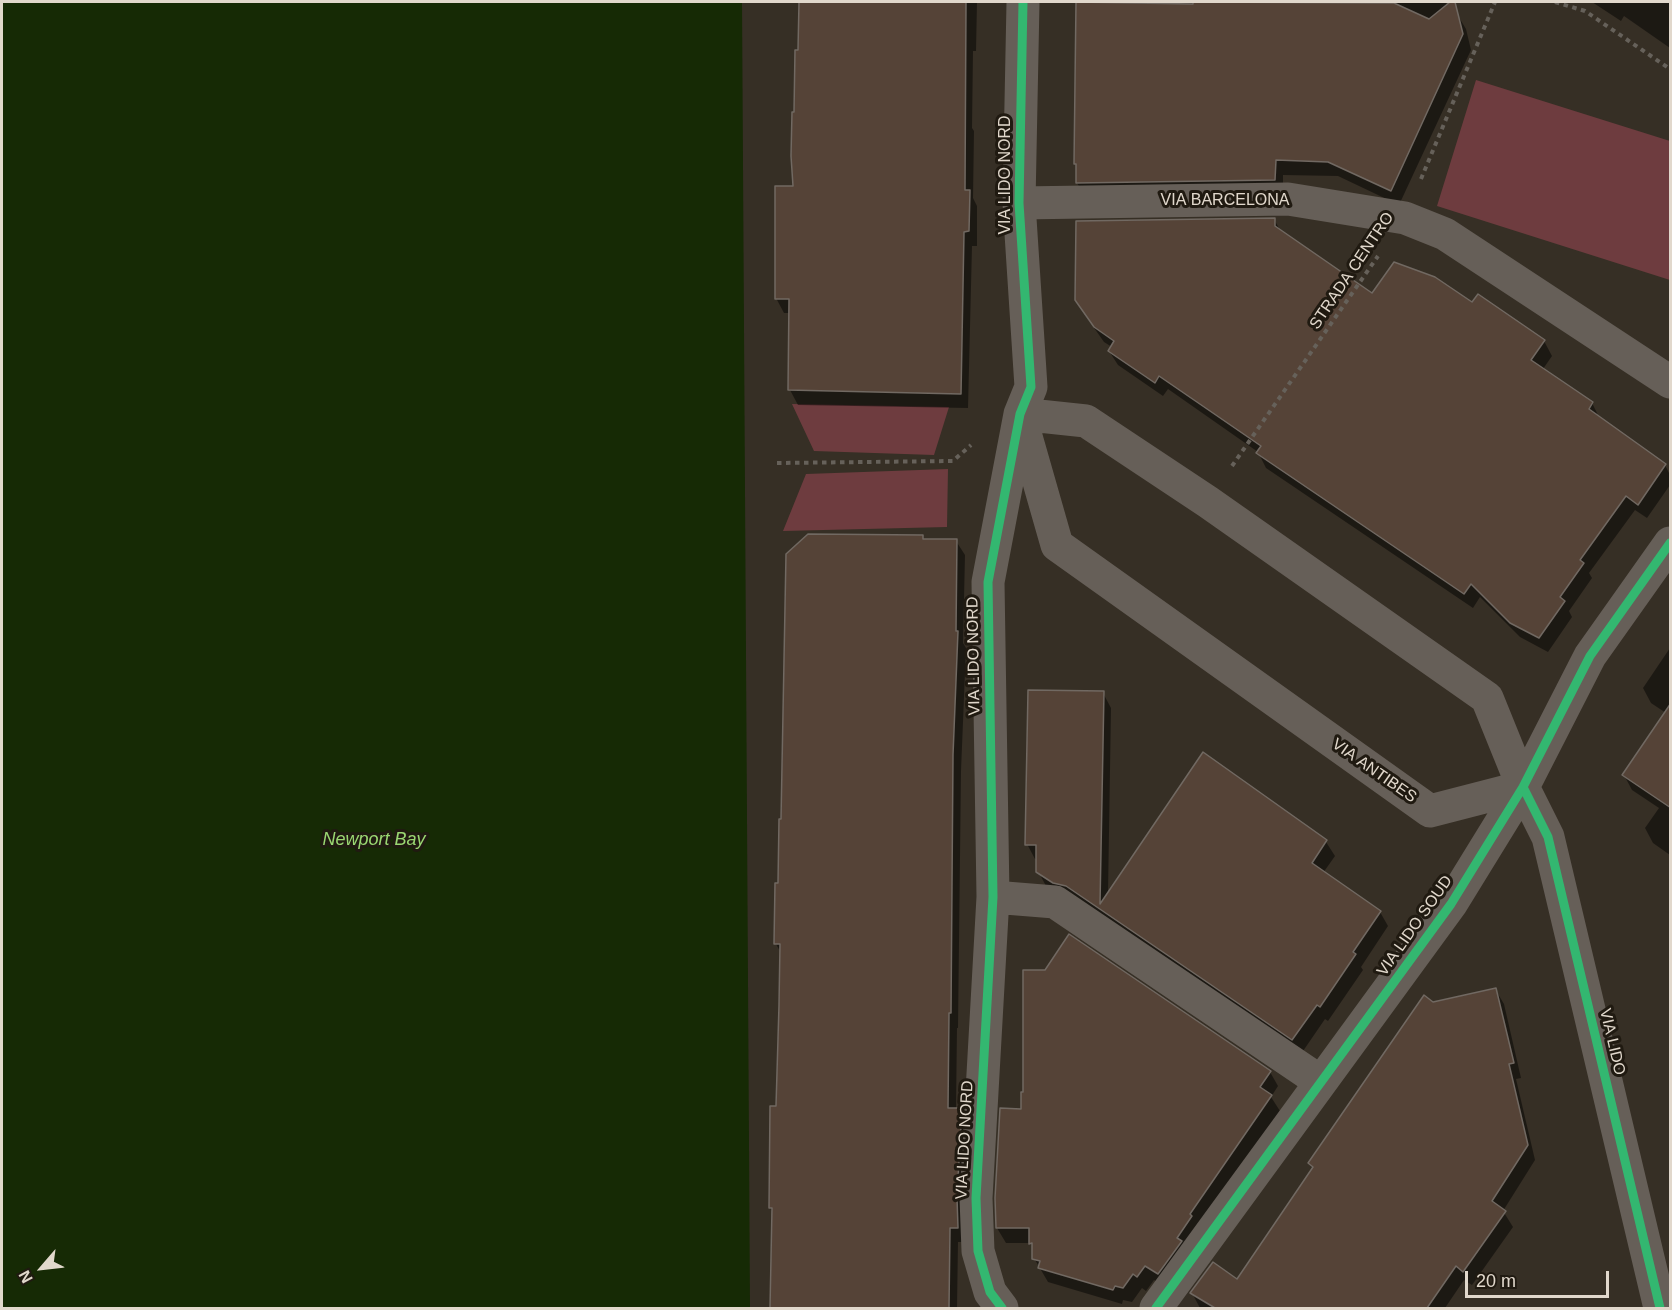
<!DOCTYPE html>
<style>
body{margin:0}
#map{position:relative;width:1672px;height:1310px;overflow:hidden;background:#362f25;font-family:Arial,sans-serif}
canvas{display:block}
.frame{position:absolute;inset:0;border:3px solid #e1d8cc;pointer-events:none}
.north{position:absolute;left:12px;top:1238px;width:60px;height:60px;-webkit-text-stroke:4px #201a11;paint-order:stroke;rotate:242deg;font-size:16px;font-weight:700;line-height:24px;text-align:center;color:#e1d8cc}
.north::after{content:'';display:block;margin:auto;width:21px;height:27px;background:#e1d8cc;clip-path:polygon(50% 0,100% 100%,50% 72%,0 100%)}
.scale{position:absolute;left:1465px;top:1271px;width:144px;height:27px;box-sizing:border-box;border:3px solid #e1d8cc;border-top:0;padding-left:8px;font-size:18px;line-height:21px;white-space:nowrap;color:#e1d8cc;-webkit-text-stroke:4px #201a11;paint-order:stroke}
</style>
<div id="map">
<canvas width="1672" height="1310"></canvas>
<div class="frame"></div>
<div class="north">N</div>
<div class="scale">20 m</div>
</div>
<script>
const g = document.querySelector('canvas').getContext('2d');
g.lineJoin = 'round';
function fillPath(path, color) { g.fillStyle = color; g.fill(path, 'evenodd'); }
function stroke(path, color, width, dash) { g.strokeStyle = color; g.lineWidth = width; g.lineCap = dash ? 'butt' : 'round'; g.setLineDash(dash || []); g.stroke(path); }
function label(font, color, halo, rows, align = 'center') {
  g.font = font + ' Arial,sans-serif'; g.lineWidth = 6; g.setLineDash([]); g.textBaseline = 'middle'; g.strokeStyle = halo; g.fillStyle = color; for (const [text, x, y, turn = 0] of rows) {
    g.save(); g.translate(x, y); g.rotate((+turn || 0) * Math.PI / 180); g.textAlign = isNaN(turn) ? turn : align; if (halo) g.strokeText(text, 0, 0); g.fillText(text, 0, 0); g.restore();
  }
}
fillPath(new Path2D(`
 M1476,80L1670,141V280L1437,206Z
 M792,404L949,407L934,455L814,451Z
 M948,469L947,527L783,531L806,474Z`), '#6e3c3f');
fillPath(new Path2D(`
 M2,2H742L750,1308H2Z`), '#162a05');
fillPath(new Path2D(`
 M800,2H977L976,51H973L972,128L974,131L973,198L977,206V246H972L968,408L798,405L790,390L791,313H784L776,298L795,187V114Z
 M1082,2L1275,4V2H1445L1457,14L1466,29L1471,50L1399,205L1338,176L1283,175V195L1086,198L1077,183L1078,168L1075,163Z
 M1592,2H1670V48L1624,16L1621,21Z
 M1274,219L1281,232L1373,295L1473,305L1544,341L1552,356L1543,369L1592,403L1600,419L1665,465L1670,475V485L1647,518L1635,510L1589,573L1592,578L1569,611L1572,617L1548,652L1520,637L1480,597L1473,608L1266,468L1258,452L1168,389L1163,396L1118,365L1109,351L1112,347L1104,342L1085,315Z
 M922,537L924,540L956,541L965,555L963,643L966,648L961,771L958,1028H957L956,1109H961L970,1124L966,1242H958L957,1308H772L773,1213L770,1208L778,1107L781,953L776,944L783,821Z
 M1670,648V855L1653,843L1645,828L1659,808L1632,790L1624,775L1666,713L1651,703L1643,688Z
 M1103,693L1111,708L1108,894L1204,754L1326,842L1335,856L1323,873L1380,912L1388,926L1361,967L1363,970L1328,1021L1325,1019L1301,1054L1046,886L1038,871V859H1035L1027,844Z
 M1495,989L1504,1004L1521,1078L1516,1079L1535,1160L1503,1211L1513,1227L1472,1285L1464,1280L1445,1308H1200L1192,1293L1238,1281L1313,1169L1310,1163L1433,1004Z
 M1270,1072L1278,1086L1271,1097L1280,1111L1167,1288L1154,1280L1146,1291L1142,1288L1132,1302L1123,1300L1122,1304L1048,1282L1034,1258V1249L1030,1243H1006L997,1228L1022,1110Z`), '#0007');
const building = new Path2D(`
 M799,2H966L965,190H970L969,231L964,232L961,394L788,390L789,299H775V186H793L791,156L792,112H794L795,50H798Z
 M1076,2L1193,4V2L1394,3L1429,19L1450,2H1455L1463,34L1391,191L1328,162L1276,160L1275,180L1076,183V164H1074Z
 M1275,218V226L1372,293L1394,262L1435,277L1472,302L1478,294L1545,340L1531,360L1593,402L1589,409L1666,464L1638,505L1626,496L1580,560L1584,563L1560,597L1565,601L1539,638L1510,623L1471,584L1464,594L1256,453L1261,446L1159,376L1155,383L1108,351L1114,341L1094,327L1075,300L1076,221Z
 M808,534L923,535V539H957L956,631H958L953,755L951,1013H949L948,1108H962L957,1197L958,1228H950L949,1308H770L772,1208H769L770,1106H776L779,1005L780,944H774L775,883H778L779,819H781L786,554Z
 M1028,690L1104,691L1100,904L1203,752L1327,840L1312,863L1381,911L1353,952L1356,954L1320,1007L1317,1005L1292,1040L1066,886L1053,883L1036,872V845H1025Z
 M1671,703V808L1622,775Z
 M1069,934L1271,1071L1260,1087L1272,1095L1190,1214L1192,1216L1177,1238L1182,1241L1158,1274L1145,1266L1137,1277L1133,1274L1123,1288L1115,1286L1113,1290L1038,1268L1040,1261L1032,1259V1243L1029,1244V1228H996L995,1198L1000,1108L1021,1109V1092H1023V970H1045Z
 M1496,988L1514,1063L1509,1064L1528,1145L1492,1201L1506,1211L1463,1272L1456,1266L1427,1308H1215L1190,1293L1213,1262L1237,1279L1313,1167L1308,1163L1424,995L1433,1002Z`);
fillPath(building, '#554337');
stroke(building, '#716962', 1.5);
stroke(new Path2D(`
 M1555,2L1585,11L1670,69
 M1421,179L1495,2
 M777,463L953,461L971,445
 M1232,466L1378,256`), '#66615a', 4, [4.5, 4.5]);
stroke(new Path2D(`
 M1019,203L1288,199L1405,218L1445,234L1670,382
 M1020,414L1086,421L1208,502L1487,698L1523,787L1548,837L1660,1308
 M1021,419L1057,545L1430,811L1523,787
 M993,897L1055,902L1321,1082
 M1002,1308L990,1292L978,1251L976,1198L993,897L988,582L1020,414L1031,387L1019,203L1023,2
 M1156,1308L1451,904L1523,787L1590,656L1670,543`), '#665f58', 33);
stroke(new Path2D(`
 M1523,787L1548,837L1660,1308
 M1002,1308L990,1292L978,1251L976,1198L993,897L988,582L1020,414L1031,387L1019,203L1023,2
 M1156,1308L1451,904L1523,787L1590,656L1670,543`), '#33b770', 9);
label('16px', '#e1d8cc', '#201a11', [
 ["VIA LIDO NORD",1006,175,-90],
 ["VIA BARCELONA",1225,201],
 ["STRADA CENTRO",1352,271,-56],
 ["VIA LIDO NORD",974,656,-91],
 ["VIA ANTIBES",1374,771,35],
 ["VIA LIDO SOUD",1415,926,-55],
 ["VIA LIDO",1612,1042,77],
 ["VIA LIDO NORD",965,1140,-87]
]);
label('italic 18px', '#9ad772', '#201a11', [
 ["Newport Bay",374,840]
]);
</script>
